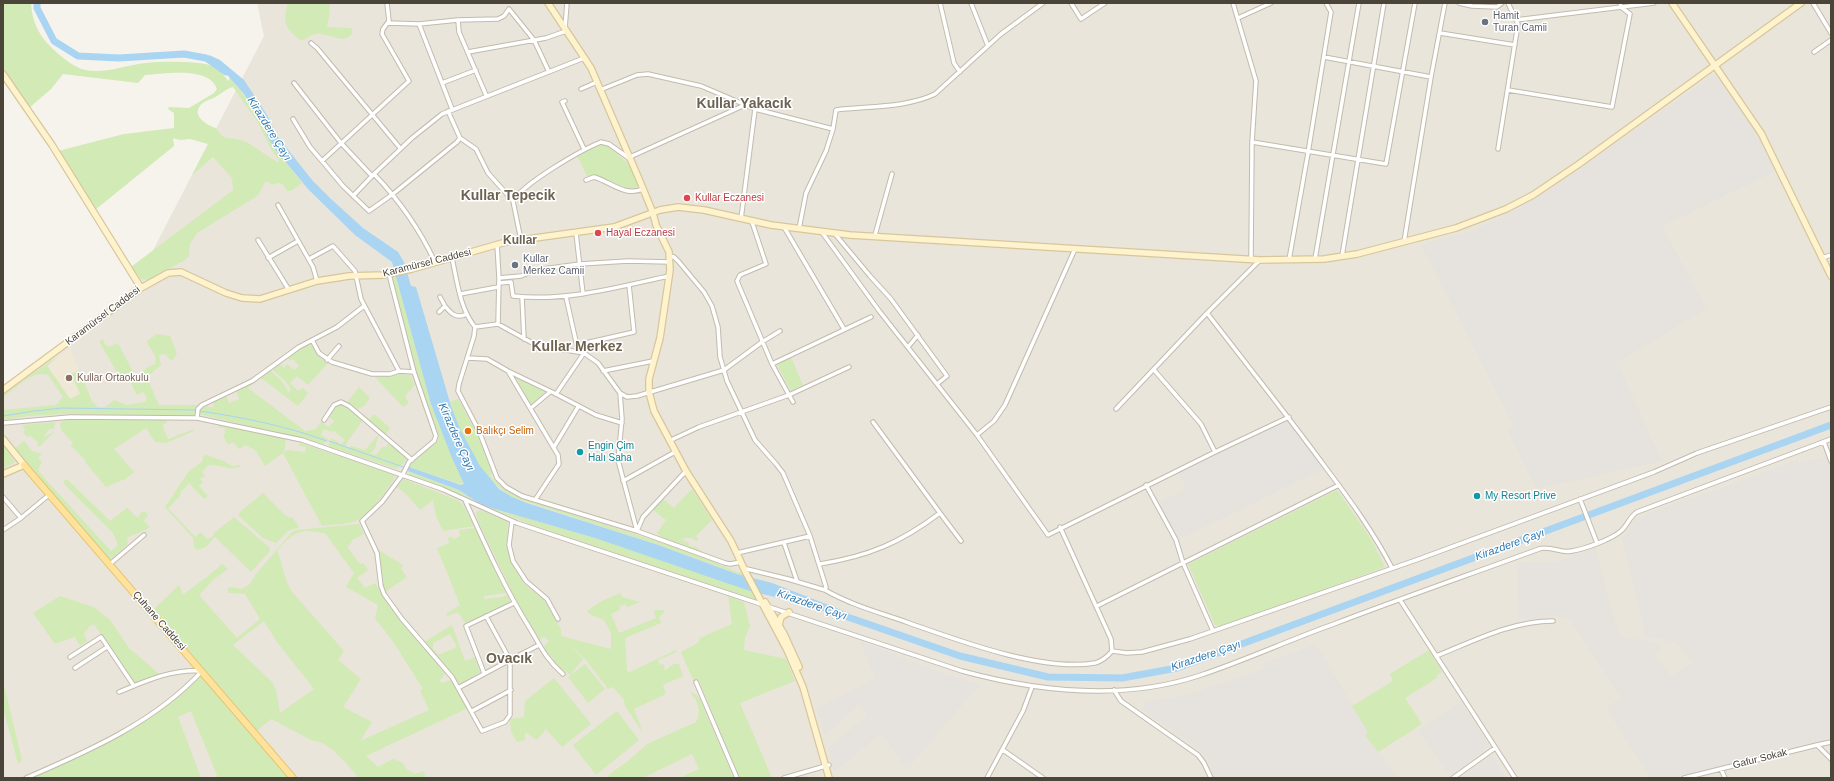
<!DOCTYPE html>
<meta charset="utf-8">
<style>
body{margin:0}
#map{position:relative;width:1834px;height:781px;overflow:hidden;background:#f6f3ec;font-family:Arial,sans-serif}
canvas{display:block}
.frame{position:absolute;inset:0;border:4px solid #4b4439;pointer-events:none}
</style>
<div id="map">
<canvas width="1834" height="781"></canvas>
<div class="frame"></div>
</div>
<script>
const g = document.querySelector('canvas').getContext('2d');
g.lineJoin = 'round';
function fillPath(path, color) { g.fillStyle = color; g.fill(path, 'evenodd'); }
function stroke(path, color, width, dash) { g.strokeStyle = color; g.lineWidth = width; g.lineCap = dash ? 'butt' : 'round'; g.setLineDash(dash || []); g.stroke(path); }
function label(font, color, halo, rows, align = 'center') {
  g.font = font + ' Arial,sans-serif'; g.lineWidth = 3; g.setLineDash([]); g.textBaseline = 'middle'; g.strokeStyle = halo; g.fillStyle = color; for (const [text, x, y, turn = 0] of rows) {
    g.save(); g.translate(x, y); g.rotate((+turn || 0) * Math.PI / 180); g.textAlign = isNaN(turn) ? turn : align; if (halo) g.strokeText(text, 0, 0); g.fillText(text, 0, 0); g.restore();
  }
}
fillPath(new Path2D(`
 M257,3H1831V778H3V386L118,301L135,285L264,36Z`), '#eae5da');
fillPath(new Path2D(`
 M1715,74L1749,119L1776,171L1662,226L1706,309L1617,363L1662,461L1536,489L1508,430L1514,426L1421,245L1471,231L1513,211L1549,190Z
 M1287,420L1323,469L1178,540L1159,502L1187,489L1179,473Z
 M1827,456L1831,467V739L1794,749L1786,748L1772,751L1773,753L1670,778H1651L1606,708L1621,698L1569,618L1547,615L1539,619H1518L1517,563L1556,562L1595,548L1619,636L1655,643L1660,649L1654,653L1671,676L1692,663L1677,643L1662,639L1646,638L1622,537L1627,535L1634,520L1679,501L1711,492L1797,460L1799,464Z
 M860,641L944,674L980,684L907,769L881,733L834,772L828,748L868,715L859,705L824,735L817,709L875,678Z
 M1316,644L1368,732L1366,735L1397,778H1215L1208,760L1200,750L1142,709L1145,701L1184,696L1264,669L1262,664Z
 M1461,702L1488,744L1487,748L1450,776L1418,730Z
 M1492,756L1506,778H1460Z`), '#e6e2dd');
fillPath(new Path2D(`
 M70,348L92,401L70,399L47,365Z`), '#efe8d6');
fillPath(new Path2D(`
 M3,3H31C32,21 38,34 50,46C59,55 73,67 85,70C107,74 125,65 146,63C159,61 201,61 213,66C219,69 224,75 228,81L230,77L254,109L275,149L302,183L291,191H287L283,184L277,183L272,185L268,182H265L259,194L254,198L197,233L190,244L189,256L185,260L147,280L141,279L131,267L233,190L232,178L213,157L192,175L208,144L190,139L180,140L173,138L174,146L95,210L58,151L124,134L174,128V113L168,109L169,107L189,108L214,93L217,89C209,66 165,74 145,75L138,83L63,74L51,89L29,108L3,70ZM233,87L257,121L272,151L279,160L278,162C265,156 254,144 240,140C228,136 225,142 216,128C206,125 189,114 203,103C208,99 213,99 217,96C224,92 224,90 233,87Z
 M288,3H330L329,17L327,27L351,28L353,32C344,46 332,34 320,34C314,33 307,38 302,41C285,29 282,22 288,3Z
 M601,144H605C616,153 646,174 636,190C621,188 601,174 588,178L577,156Z
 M396,276L431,404L464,485L409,467L415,459L438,441L439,436L417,376L392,277Z
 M157,334L170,336L177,353L173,360L169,359L166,354L159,355L161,365L147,377L159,405H198L195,416L65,414L29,416L3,420V410L56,405L63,397L48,375C33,369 15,389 3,397V395L52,360L55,359L47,366L70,399L80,394L71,374L79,370L92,401L98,407H105L114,400L127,405L145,402L147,398L143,392L137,395L129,380L123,383L99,341L103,339L105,344L109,347L118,343L134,374L137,375C144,371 148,366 155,364C158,353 149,350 147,341Z
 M310,343L319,356L328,363L308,385L297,376L290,383L298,391L303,388L308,393L298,406L261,378L248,388L305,431L316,429L321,422L329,427L334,421L328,416L337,405H343L363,420L348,441L345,447L349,448L351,446L365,450L379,434L375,448L370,454L376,455L382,447H386L389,442L408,459L397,469L330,447L328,445L332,438L341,444L345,440L334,431L332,432L324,429L321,435L328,439L324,444L199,414L200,408L204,406L213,407L214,401L226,395L229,403L239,399L236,390L266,371L270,370C277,377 286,383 288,393L291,389L286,382L272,369V366L278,362L284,368L287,364L294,370L299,366L293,359L290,361L287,357Z
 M791,357L803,385L791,391L777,365Z
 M400,374L410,375L415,385L405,396L409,403L403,407L375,377Z
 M516,378L543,391L544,393L531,405Z
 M359,387L370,398L364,406L358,409L347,402Z
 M458,399L476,431L492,472L490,476L503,488L522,498L694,553L737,572H742L744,576L658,545L512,497C480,477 461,437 450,402Z
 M361,412L370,419L374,414L390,428L385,435Z
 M65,420H166L167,423L162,425L168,439L194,429V431L166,443L155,442L146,428L114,449L134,472L125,479L106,487L85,462L86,461L71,446L73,443L61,430L60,423Z
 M55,422L54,428L48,430L44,437L55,431L40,446L37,447L38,443L30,435L28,437L23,433L25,429L22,425Z
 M221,425L286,439L284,453L287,450L305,452L306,447L298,446L300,443L396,475C391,486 368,516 356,521C346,525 333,524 322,526L283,453L265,466L256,451L246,445L239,449L233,442L228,445L224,437L225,428H218Z
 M24,441L32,451L42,454L38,458L42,462L38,470L47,481L111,551L118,545L113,533L65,485L63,482L67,479L110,521L127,508L138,518L141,512H145L148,515L144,521L150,527C143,532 134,534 127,538L128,544L110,560L14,449Z
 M3,444L15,462L3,469Z
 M206,455L224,461L232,466L240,465V467C228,471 220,464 208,465L202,472L205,476L200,479L203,482L199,486L208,496L204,499L189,483L180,493L181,495L168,508L195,537L201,532L207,539L214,536L213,534L234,517L270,548V551L251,572L215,537L206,547L197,550L194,547L193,538L165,507L189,471L202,462L203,456Z
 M408,471L459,490L474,501L410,475Z
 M404,479L457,500L463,505L474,526L443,531L436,516L433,500L420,510L407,495L397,487Z
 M692,489L712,520L696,536L698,539L697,541L691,538H684L682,540L689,543V546L696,547L703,553L663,539L657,533L666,520L653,510L663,499L674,508Z
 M1337,490L1371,539L1385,567L1229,624L1221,626L1215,625L1188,564Z
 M263,493L286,516L293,518L299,527L288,531L276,543L263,538L239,516V513Z
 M488,507L595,538L752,591L756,600L532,525Z
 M480,510L508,522L506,545L511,562L524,584L544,600L561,629V636L611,649V633L604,620L589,614L587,611L600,602L620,593L622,597L640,602L627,607L625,604L619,607L620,610L611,614L619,633L656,618L654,611L655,610H665L659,618L661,623L625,638L627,671L630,672L676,650L677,652L658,660L660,665L664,664L665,671L673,664H679L683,676L663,685L666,694L634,709L643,733L625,706L624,700L613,687L608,689L587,661L568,644L583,659L570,675L553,661L554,659L543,648L549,641L544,636L540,640L516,600L478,521L476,513Z
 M359,524L364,534L352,540V542L347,547L360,564L363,563L368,570L357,578L365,588L375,583L389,606L446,673L440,680L441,683L452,680L468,708L366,756L378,767L393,759L403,763L406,769L415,774L423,771L426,778H359C349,767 329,740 313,741L271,719L257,731L154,609L179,585L183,595C196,584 210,576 222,564L228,569L214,579L199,595L237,638L260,619L245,594L229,593L227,589L231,587L242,589L250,584L256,574L292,532L297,530ZM307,531L325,533L354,573L346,587L378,605L375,618L394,643L423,689L420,690L429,710L360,741L372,722L343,707L361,679L338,660L344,651L292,592C284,580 283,564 277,551C286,541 292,532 307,531ZM264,621L277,642L314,689L280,713L276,690L272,682L233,645Z
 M475,528L506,593L484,596V599L502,597L507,595L510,601L502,607L465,623L458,612L447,616L446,614L460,605L437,548L449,543L448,538L452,536L453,539L460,536L459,530Z
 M377,549L403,565L401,569L407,577L385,592C380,579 382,563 377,549Z
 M60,596L94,607L110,620L129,648L159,674L135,684L94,624L89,627L84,634L87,641L80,646L75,637L55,644L33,613Z
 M728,596L744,602L750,626L745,637L744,650L786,659L795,681L740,703L772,778H739L700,683L698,680L694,682L681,652L698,643L700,638L732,624Z
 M452,625L465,661L475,657L480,672L460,684L424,642ZM450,634L457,647L438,655L433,649V643Z
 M1429,650L1442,672L1436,676L1437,678L1405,698L1422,724L1378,752L1365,735L1368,732L1352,706L1393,681L1390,674Z
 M585,664L605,689L588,703L568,677Z
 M201,676L289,778H218L191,711L178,717L201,778H31L122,734L163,708Z
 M554,678L591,724L562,747L546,729L537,740L525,732V740L517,742L511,732L510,719L524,717L525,701Z
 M3,681L22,760L20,763H18L16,756L3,708Z
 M691,692L699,697L734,778H679L699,769L692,754L643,778H607L611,773L627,762L647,744L696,722C701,713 699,701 691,694Z
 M617,711L639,740L596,775L573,745Z`), '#d2eab5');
fillPath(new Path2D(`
 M209,55L220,60L244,80L267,115L278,137L312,180L331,199L363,228L398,252L404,262L411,286L416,287L451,406L460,429L480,466L499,489L512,497L527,503L658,545L737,574L772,583L849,613L847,619L796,602L750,591L595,538L488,507L480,504L459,490L408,471L409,467L461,485L464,484L452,458L431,404L392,262L355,235L308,189L275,149L266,134L262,122L244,94L216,62L206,58Z`), '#a9d4f2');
stroke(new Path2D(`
 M199,411C242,417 286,426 327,441
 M3,416L34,411L62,408L196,410
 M329,441L409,469`), '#a9d4f2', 1);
stroke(new Path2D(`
 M37,3V8L54,41L78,56L119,58L184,54L206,58L226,72
 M839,614L960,656L1048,677L1122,678L1177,668L1831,425`), '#a9d4f2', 7);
const street = new Path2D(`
 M387,3L389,21L383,29L382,34L409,81L322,161L343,186L369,211L393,194L457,142L460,138L448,111
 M940,3L954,63L960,72
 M971,3L988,46
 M1071,3L1081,19L1105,3
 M1233,3L1256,81L1252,142L1251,259
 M1459,3L1472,6L1497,7L1502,3
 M1813,3L1831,33
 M1238,18L1271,3
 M1516,20L1654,3
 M388,23L419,24L458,20
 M419,24L442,83
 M565,28L567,3
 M1440,33L1515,45
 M311,43L317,48L400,148
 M468,52L546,38L566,31
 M1814,52L1831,40
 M1324,57L1431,77
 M294,83L341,143L372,176L374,174C400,201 419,228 435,262
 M581,89L597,82
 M600,90L637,75L648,74L701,86L755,109L833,129
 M1508,90L1612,107L1630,14L1621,7L1620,3
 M486,95L459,32L458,20L498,19L504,16L509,9L534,40L549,72
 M565,101L562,102L584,149
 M452,109L442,83L476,70
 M293,119L310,147L322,161
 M460,138L476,149L488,173L513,201
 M1252,142L1386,164L1415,3
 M1498,149L1518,24L1508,3
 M630,157L747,104
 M374,174L412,138L442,114L584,58
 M586,180L594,177C611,182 625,197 643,189
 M353,196L372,176
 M278,205L313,267L317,281
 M741,219L755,109
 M752,222L766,264L740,275L737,281L772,364L871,317
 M784,227L844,329
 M799,229L806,193L826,151L833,129L836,110C868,106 906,108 935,94L1001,34L1043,3
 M821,231L880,312L977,435L1048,535L1215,452L1289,417
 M576,233L583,294
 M835,234L870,276L891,299L947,376L937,384
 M875,235L892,174
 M258,240L289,290
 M521,240L513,201C524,183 581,150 601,142L609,144L630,159
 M1404,242L1431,77L1445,3
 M497,244L499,278L498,324
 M670,256L674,257L679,262L704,292L712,306L718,327L720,357L727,381L755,440L776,464L783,473L810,536L826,587L825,590L788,579L747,569
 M1342,256L1384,3
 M268,258L298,241
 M452,258C457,281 460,309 475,327L498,324L536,345L584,353L598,363L620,393L627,397L637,396L724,370L762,342L780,331
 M1822,258L1831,255
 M309,259L333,246L355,271L361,299L399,371L414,372L436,436L434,441L409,462L403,474L382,502L362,521L377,553L381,586L384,594L402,619L452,677L482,731L505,722L510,715V660L539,645
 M1315,259L1359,3
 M1260,260L1207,313C1247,365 1288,416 1326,468C1350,500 1374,533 1392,568
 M1289,260L1308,153L1331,12L1326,3
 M389,274L414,372
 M499,278L521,276L536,270L580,264L628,261L670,262
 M499,283L511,282L513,296C566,302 618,287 669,276
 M460,294L498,287
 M440,297L445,306
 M522,297L524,339
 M566,297L577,346
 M439,312L445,306C451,314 457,319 467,314
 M475,327L474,336L459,384L458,391L479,431L497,478L506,487L522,496L637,531L725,563L730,564L741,562
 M312,340L319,353L332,362L372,374H390L399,371
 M577,345L634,332L629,285
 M908,347L918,335
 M584,353L556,394L596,415L622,423
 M468,358L487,359L508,371L558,455L559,464L535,500
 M327,360L339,346
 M1154,370L1201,424L1215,452
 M508,371L556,394
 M603,371L653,361
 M620,393L622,419L618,460L637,531L643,517L686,471
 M793,402L789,395L849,367
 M531,408L550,392
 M1116,409L1207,313
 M197,418L198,409L202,405L252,381L299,347L337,327L364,306
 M324,420L334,405L341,402L349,406L412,460
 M873,422L940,513
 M3,423L70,417L197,418L302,440L442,489L517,523L962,671C1039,692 1124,701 1201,675C1246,660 1289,640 1334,624C1402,598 1471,574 1539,549C1551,545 1561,554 1572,551C1585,549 1612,539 1621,531C1628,525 1629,517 1637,512L1831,439
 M977,435L994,421L1005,405L1075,249
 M669,441L699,427L789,395L772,364
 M1824,442L1831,461
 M554,447L578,407
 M623,481L675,452
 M1146,485L1176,540L1183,563L1213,631
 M3,497L21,518
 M1580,499L1597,543
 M465,500C485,544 504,587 529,627C541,647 545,658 563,674
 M512,521L509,545L513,561L526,581L547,599L558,619
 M1060,527L1111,639L1112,651L1127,653L1142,652L1190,639L1419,559L1654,472L1697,453L1831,407
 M3,530L21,518L50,494
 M784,543L797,581
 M737,553L810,536
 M110,564L144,535
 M820,564C869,556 900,543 940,513L961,541
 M825,590C851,605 881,613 909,623C960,641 1042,672 1095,663C1102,661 1108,656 1112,651
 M1400,600L1515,778
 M1097,606L1339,485
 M1436,656C1474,641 1512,621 1553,621
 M70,657L101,637L134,686
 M75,668L107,647
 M484,673L466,626L514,603
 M696,682L737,778
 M458,688L510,660L486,616
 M1114,690L1121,701L1198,755L1204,763L1211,778
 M119,692C146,681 171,669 201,671
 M472,711L511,690
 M1817,745L1831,742
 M1003,750L1043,778
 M1721,769L1725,778
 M26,778C89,751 155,722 202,671
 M784,778L829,765
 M987,778L1023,711L1032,687
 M1453,778L1495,748
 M1684,778L1817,745L1831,759`);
const secondary = new Path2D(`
 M548,3L591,68L639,179L653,213L656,225L669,252L670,270L660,338L649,379V392L654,411L686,471L731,541L746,573L787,650L803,687L829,778
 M1672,3L1761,133L1831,276
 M3,74L52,145L141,288
 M3,390L141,288L168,273L181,272L226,293L242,298L260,299L317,281L349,276L383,275L412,269L506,242L614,227L660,210L678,207L704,210L771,225L850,235L1260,260L1324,259L1357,254L1456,228L1506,209L1533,195L1579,164L1801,3
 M3,439L24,465L3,474
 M765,602L784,634L799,667
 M779,625L781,617L789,612`);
const primary = new Path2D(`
 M24,465L293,778`);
stroke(street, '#c2bbae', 5.5);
stroke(secondary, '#d6c79b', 8);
stroke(primary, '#e6c16a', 8);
stroke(street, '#fff', 3.5);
stroke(secondary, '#fff3cd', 5.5);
stroke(primary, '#ffe39c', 6);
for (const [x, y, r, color] of [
 [1485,22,4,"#6b7280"],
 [687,198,4,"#e0444e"],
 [598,233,4,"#e0444e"],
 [515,265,4,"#6b7280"],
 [69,378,4,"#8d6e63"],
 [468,431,4,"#e8710a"],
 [580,452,4,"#0f9aa8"],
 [1477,496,4,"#0f9aa8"]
]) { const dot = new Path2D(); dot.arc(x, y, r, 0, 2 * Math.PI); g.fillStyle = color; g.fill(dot); stroke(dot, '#fff', 1.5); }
label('10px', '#5b616d', '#fff', [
 ["Hamit",1493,16],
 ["Turan Camii",1493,28],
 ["Kullar",523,259],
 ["Merkez Camii",523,271]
], 'left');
label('10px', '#be3a42', '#fff', [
 ["Kullar Eczanesi",695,198],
 ["Hayal Eczanesi",606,233]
], 'left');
label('10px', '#4b4439', '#fff', [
 ["Karamürsel Caddesi",427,263,-14],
 ["Karamürsel Caddesi",103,316,-37],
 ["Çuhane Caddesi",159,621,49],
 ["Gafur Sokak",1760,759,-14]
]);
label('10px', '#785e54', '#fff', [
 ["Kullar Ortaokulu",77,378]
], 'left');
label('10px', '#c56008', '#fff', [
 ["Balıkçı Selim",476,431]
], 'left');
label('10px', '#0d838f', '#fff', [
 ["Engin Çim",588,446],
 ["Halı Saha",588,458],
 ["My Resort Prive",1485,496]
], 'left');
label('italic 11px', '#2e7ab2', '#fff', [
 ["Kirazdere Çayı",269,129,58],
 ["Kirazdere Çayı",456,437,66],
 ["Kirazdere Çayı",1510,545,-20],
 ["Kirazdere Çayı",812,605,19],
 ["Kirazdere Çayı",1206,656,-19]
]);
label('bold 12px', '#6e6250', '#fff', [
 ["Kullar",520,241]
]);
label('bold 14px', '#6e6250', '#fff', [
 ["Kullar Yakacık",744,104],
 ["Kullar Tepecik",508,196],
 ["Kullar Merkez",577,347],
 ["Ovacık",509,659]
]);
</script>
